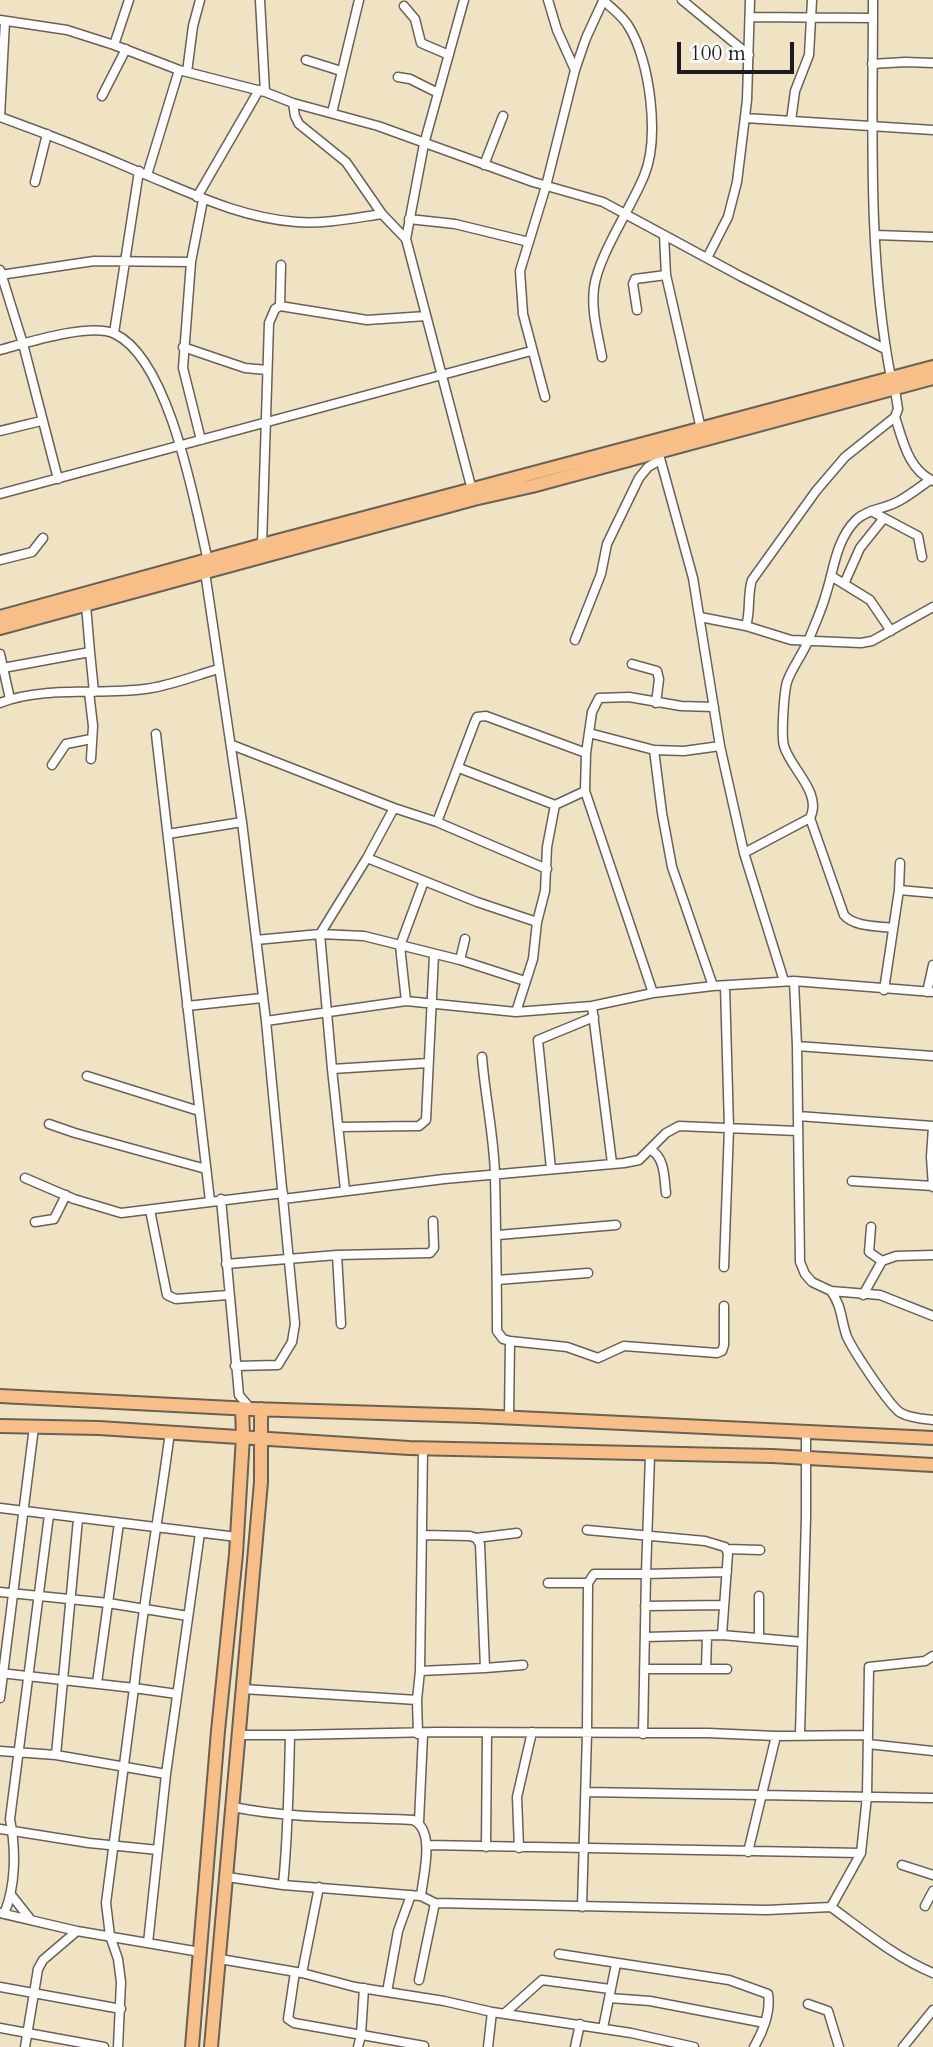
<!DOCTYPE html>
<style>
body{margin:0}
#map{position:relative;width:933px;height:2047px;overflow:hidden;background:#f0e3c4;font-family:Cardo,serif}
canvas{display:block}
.scale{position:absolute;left:677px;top:42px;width:117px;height:32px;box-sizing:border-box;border:4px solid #1c1c1c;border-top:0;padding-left:9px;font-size:21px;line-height:24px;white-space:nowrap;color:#1c1c1c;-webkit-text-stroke:5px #fff;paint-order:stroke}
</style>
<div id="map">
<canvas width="933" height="2047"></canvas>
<div class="scale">100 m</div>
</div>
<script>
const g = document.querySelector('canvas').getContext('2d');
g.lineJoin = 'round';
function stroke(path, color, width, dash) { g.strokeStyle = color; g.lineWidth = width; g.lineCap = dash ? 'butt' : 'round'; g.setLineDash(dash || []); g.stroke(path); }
const street = new Path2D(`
 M260,0L265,92
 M548,0L557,30L575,70
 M682,0L749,55
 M873,0C873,125 867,254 891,378
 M404,6L415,19L421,43L449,55
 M750,17L873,18
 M0,20L67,30L114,45L179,70L265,92L293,103L378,126L533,182L603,202L740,276L885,349
 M114,45L129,0
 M306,60L341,71
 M872,64L905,62L933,63
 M187,72L193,26L200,0
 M398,77L410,79L438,93
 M102,96L126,49
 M293,103L295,116L299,124L346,162L382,214L406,239L472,490
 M332,113L359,0
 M0,117C47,134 93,152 139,172C191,193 240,218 297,222C325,224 354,218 382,214
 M0,117L5,21
 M745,118L933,130
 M791,121L795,91L809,55L812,0
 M484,165L503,116
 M147,175L179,70
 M35,182L47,134
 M197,197L259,90
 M409,219L455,224L529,242
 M664,235L666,275L701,429
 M876,235L933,237
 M406,239L424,144L464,0
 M707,258L728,217L737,182L747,100L750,0
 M0,270L23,344L58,479
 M0,275L94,261L191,262
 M280,306L281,265
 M637,310L633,284L635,279L666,275
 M114,333L139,171
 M183,347L245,368L267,370
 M0,350C26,343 91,322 115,334C170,360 195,505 208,561
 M602,357C598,334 591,311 594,288C598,256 631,208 644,176C660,138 650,61 629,27C623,16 611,8 603,0
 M545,397L523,314L520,271L546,186L575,70L586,38L603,1
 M895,417C903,441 908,469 933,481
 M0,431L41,421
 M201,440L183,368L191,262L203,200
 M658,451L693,578L720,746L744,853L784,981
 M0,494L531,351
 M871,511L918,536L922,557
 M262,545L269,323L275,309L280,306L367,320L426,316
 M0,560L32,552L43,538
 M205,572L242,822L266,1021L295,1324L292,1342L278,1365L235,1366
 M831,576L870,600L891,631
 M844,584L860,548L884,518
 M700,617L746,626C751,610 747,595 752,580L816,491L845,457L895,417L898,409L895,390
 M746,626L791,640L861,643L872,641L933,607
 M575,640L601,574L607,544L639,478L648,467L660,460
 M90,652L94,692
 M0,654L10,699
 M632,664L657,671L659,679L656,703
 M3,668L90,652L86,605
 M89,692L93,726L91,759
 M0,703C43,686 100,695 145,689C170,686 194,676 218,669
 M589,733L654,750
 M156,734L210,1201
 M232,745L394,808L367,858L320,934L332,1069L345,1190
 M586,753L592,712L599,698L629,697L681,706L714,707
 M52,765L66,744L91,739
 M459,768L555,805L585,791
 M394,808L437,822L547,869
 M810,818C823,793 790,768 784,746C781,736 784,692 787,682C792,667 803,654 809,639C815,624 822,609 826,594C834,569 836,540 856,520C867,509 885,509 899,501C910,495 920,487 930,480
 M437,822L474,724L477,717L486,716L586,753L585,791L653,993L713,986L794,981L933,992
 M168,834L242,822
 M744,853L810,818L844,915C854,927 878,926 893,928
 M367,858L477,902L537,922
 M899,890L900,863
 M256,940L320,934L364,936L460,960L525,981
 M460,960L465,939
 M794,981L797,1046L800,1262L805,1274L812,1282L831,1291L880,1295L933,1316
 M713,986L672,867L662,813L654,750L684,751L720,746
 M884,990L899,890L933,893
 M927,992L933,965
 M406,1001L400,946L424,881
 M187,1006L262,998
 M592,1006L612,1163
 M516,1012L592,1006L653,993
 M266,1021L406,1001L516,1012L533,959L537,922L545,891L547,847L555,805
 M797,1046L933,1056
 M482,1057C485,1096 494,1136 495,1175C496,1227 497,1279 497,1331L503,1339L510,1341L509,1417
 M332,1069L428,1063
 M87,1076L199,1111
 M798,1116L933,1126
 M49,1124L75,1133L206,1169
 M339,1127L419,1126L426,1120L434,955
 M933,1127L931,1157L933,1187
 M651,1150C665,1158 664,1177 666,1193
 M551,1169L538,1040L594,1017
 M25,1178L74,1199L121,1213L283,1193
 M852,1181L933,1186
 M221,1199L239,1395L251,1409
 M283,1199L444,1179L624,1163L639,1160L666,1133L679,1126L798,1131
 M150,1210L167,1295L176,1299L228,1295
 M35,1222L54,1219L66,1195
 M871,1227L869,1252L882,1261
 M498,1235L616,1225
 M337,1255L341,1324
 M226,1264L337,1255L430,1253L434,1248L433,1221
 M724,1267L729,1128L725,986
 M497,1280L588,1273
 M831,1291C842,1306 841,1321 847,1337C853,1350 890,1407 901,1413C910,1418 923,1419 933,1420
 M863,1295L882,1261L896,1256L933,1255
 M510,1341L567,1347L598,1358L624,1346L717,1353L722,1351L724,1345V1306
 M650,1455L646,1574L727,1572
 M0,1508L237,1537
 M587,1530L705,1541L725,1547L728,1553L722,1635
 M476,1538L517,1533
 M727,1549L760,1550
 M548,1583H588
 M0,1592L108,1603L188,1616
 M645,1606L724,1605
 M645,1637L722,1635L802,1642
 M759,1638V1596
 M485,1668L523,1665
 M644,1669H727
 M706,1669L707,1636
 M420,1671L485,1668L480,1544L476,1538L470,1536L422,1535
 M0,1673L134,1688C143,1602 159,1517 170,1432
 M97,1683L119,1523
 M243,1689L417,1700
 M0,1698L34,1427
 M418,1734L417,1700L420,1671L423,1448
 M800,1734L806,1517V1432
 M239,1735H290C289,1785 288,1835 283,1885
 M290,1735L437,1732L708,1733L776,1736L868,1735
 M868,1744L933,1751
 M0,1751L56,1755L166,1774
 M56,1755L78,1519
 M586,1792L933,1798
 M233,1807C292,1819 353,1817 413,1820C436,1830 423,1876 421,1896L435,1903L767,1910L831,1907L861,1853
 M419,1822L423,1734
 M0,1829L89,1843L158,1850
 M427,1845L861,1853L867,1796L869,1667L925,1661L933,1656
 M486,1847L487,1733
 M519,1848L517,1797L532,1732
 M748,1852L776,1736
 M902,1865L933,1875
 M227,1877L283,1885L421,1896
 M12,1896L31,1920
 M925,1906L933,1891
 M582,1907L587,1733L588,1583L594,1574H646L643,1734
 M831,1907C864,1931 895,1957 933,1973
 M0,1913L77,1931L200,1952
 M4,1914C16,1886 16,1849 10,1819L49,1515
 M148,1943L166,1774L200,1533
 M559,1954L729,1980L768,1994C771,2011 763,2032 754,2047
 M220,1959L302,1973L355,1987L444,2001L492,2012L631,2033L694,2047
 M295,1972L288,2019L294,2023L424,2046
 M302,1973L319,1887
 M419,1980L435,1903
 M0,1987L121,2009
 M387,1992L398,1931L411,1895
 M609,1998L650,2001L765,2023
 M808,2004L828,2011L839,2047
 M505,2013L542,1980L610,1989
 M0,2028L104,2047
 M603,2028L616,1964
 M25,2047L38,1969L43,1960L77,1931
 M118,2047L121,1982L118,1959L110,1936L106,1903L134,1688L177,1694
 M358,2047L361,2035L364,1988
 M488,2047L492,2012
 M575,2047L580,2024
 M903,2047L933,2010`);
const primary = new Path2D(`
 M0,617L262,545L933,367
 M0,628L474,499L532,486L933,378
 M0,1396L251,1409L477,1416L933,1438
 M0,1426L99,1428L409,1448L772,1456L933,1465
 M192,2047L218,1731L236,1554L243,1436L242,1408
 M211,2047L261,1482V1409`);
stroke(street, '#666257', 11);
stroke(primary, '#666257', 16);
stroke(street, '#fff', 8);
stroke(primary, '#f7be88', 12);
</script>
